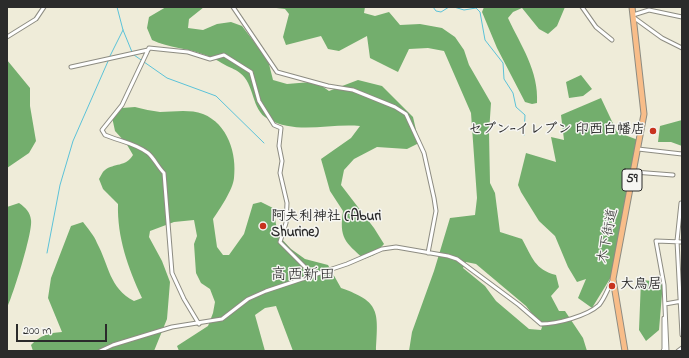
<!DOCTYPE html>
<meta charset="utf-8">
<style>
body{margin:0}
#map{position:relative;width:689px;height:358px;overflow:hidden;background:#efecd9;font-family:"Indie Flower",sans-serif}
canvas{display:block}
.frame{position:absolute;inset:0;border:8px solid #2b2b2b;pointer-events:none}
.scale{position:absolute;left:16px;top:324px;width:91px;height:18px;box-sizing:border-box;border:2px solid #2b2b2b;border-top:0;padding-left:5px;font-size:12px;line-height:14px;white-space:nowrap;color:#2b2b2b;-webkit-text-stroke:3px #f6f6f2;paint-order:stroke}
</style>
<div id="map">
<canvas width="689" height="358"></canvas>
<div class="frame"></div>
<div class="scale">200 m</div>
</div>
<script>
const g = document.querySelector('canvas').getContext('2d');
g.lineJoin = 'round';
function fillPath(path, color) { g.fillStyle = color; g.fill(path, 'evenodd'); }
function stroke(path, color, width, dash) { g.strokeStyle = color; g.lineWidth = width; g.lineCap = dash ? 'butt' : 'round'; g.setLineDash(dash || []); g.stroke(path); }
function label(font, color, halo, rows, align = 'center') {
  g.font = font + ' "Indie Flower","Klee One",sans-serif'; g.lineWidth = 3; g.setLineDash([]); g.textBaseline = 'middle'; g.strokeStyle = halo; g.fillStyle = color; for (const [text, x, y, turn = 0] of rows) {
    g.save(); g.translate(x, y); g.rotate((+turn || 0) * Math.PI / 180); g.textAlign = isNaN(turn) ? turn : align; if (halo) g.strokeText(text, 0, 0); g.fillText(text, 0, 0); g.restore();
  }
}
fillPath(new Path2D(`
 M166,7H204L189,19L188,28L203,30L217,24L231,22L242,26L268,60L273,80L287,84L311,82L319,84L329,91L358,80L382,86L413,117L419,143L407,149L377,147L354,159L344,170L341,185L374,228L384,244L374,255L364,259C345,242 339,238 343,211L330,191L321,159L351,138L360,126C329,123 297,135 268,119C251,110 255,84 240,73C237,70 231,68 227,66C220,62 212,57 205,55C188,48 169,48 152,40L147,28L149,17Z
 M268,7H365L364,13L375,16L389,12L400,25L420,24L442,28L455,37L464,50L469,65L491,103L489,132L490,183L495,193L500,232L522,239C532,257 535,270 556,275L559,287L551,296L559,311H565L583,338L587,351H409L412,332L434,271L450,218L475,215L477,198L471,113L444,51L428,48L409,49L398,72L370,58L367,36L339,51L328,49L321,36L286,45L283,37L289,14L285,9ZM466,262L476,264L526,306L542,327L541,330L529,329L496,301L485,286L463,268Z
 M484,7H565L557,26L548,34L539,29L522,8L513,12L508,18C521,46 539,71 537,103L532,104L525,102L497,48L482,12Z
 M7,60L30,88V106L36,141L29,153L7,168Z
 M581,75L592,89L583,96L569,98L566,82Z
 M601,98L617,132L638,140L611,277L592,308L578,298L586,279L577,282L568,267L555,236L539,221L521,192L518,185L526,153L556,162L551,137L564,140L561,115Z
 M135,107C143,109 152,111 160,112C173,112 189,109 203,114C228,124 237,154 234,178C233,190 219,210 213,219L217,247L223,255H229L244,234L253,204L261,202L273,208L278,235L291,249L305,259L328,265L341,288C381,302 378,312 376,351H293L276,306L265,308L255,315L265,351H179L177,346L208,326L213,313L215,302L210,289L201,283L196,273L194,244L197,236L194,220L174,222L150,231L149,237L162,261L170,282L167,319L154,351H33L31,345C41,335 48,333 62,332L48,298L51,278L71,226L83,222C88,229 94,235 97,243C109,265 109,288 134,301L142,298C128,268 117,237 118,204L103,189L99,179C101,176 102,172 105,170C114,163 126,167 133,155L126,143L115,131L112,117L122,108Z
 M682,120V146L671,142H658L660,126Z
 M19,203C26,208 30,212 31,220C33,232 13,295 7,308V207Z
 M641,280L663,282L659,330L646,341L639,330Z`), '#73ae6d');
stroke(new Path2D(`
 M117,7L123,30L132,52
 M433,7L436,11L441,12L449,7
 M454,7L464,10L476,8L480,12L485,40L503,63L504,79L513,93L516,107L525,115L524,135
 M134,55L167,78L216,96L264,143
 M110,56L123,30
 M47,253L60,185L73,141L109,59`), '#5bc2d8', 1);
const minor = new Path2D(`
 M233,7L277,72L328,86L353,90L395,107L406,114L424,153L434,198L436,211L428,253
 M582,7L596,27L612,40
 M633,15L649,10L682,17
 M633,17L662,38L682,48
 M7,37L36,19L44,7
 M71,67L148,50
 M638,149L682,154
 M634,172L673,175
 M681,203L677,241L682,335
 M665,304L682,301
 M199,324L184,299L172,273L164,173C158,167 154,158 148,153C135,143 119,141 105,135L102,130L122,105L149,48L188,52L210,59L224,55L251,72L259,101L274,125L281,128L279,146L282,161L280,173L287,203L286,223L280,242L313,275
 M100,351L113,345L172,327L222,319L248,299L266,291L347,264L382,249L396,247L448,256L457,259L519,305L541,324C557,324 587,316 599,305C605,298 608,288 612,281
 M663,351L664,349V318
 M667,351L664,285L656,241L682,242
 M678,351L682,348`);
const primary = new Path2D(`
 M625,351L613,279L644,114L632,7`);
stroke(minor, '#8d8c82', 5);
stroke(primary, '#8d8c82', 7);
stroke(minor, '#fff', 3);
stroke(primary, '#f8bd89', 5);
for (const [x, y, r, color] of [
 [653,131,4,"#c8321e"],
 [263,226,4,"#c8321e"],
 [612,286,4,"#c8321e"]
]) { const dot = new Path2D(); dot.arc(x, y, r, 0, 2 * Math.PI); g.fillStyle = color; g.fill(dot); stroke(dot, '#f6f6f2', 1.5); }
for (const [x, y, w] of [
 [632,180,20]
]) { const box = new Path2D(); box.roundRect(x - w / 2, y - 11, w, 22, 3); g.fillStyle = '#f6f6f2'; g.fill(box); stroke(box, '#2b2b2b', 1); }
label('bold 13px', '#2b2b2b', null, [
 ["59",632,180]
]);
label('bold 14px', '#2b2b2b', '#f6f6f2', [
 ["セブン-イレブン 印西白幡店",645,131,"right"],
 ["阿夫利神社 (Aburi",271,218],
 ["Shurine)",271,234],
 ["大鳥居",620,286]
], 'left');
label('14px', '#2b2b2b', '#f6f6f2', [
 ["木下街道",609,236,-79]
]);
label('16px', '#2b2b2b', '#f6f6f2', [
 ["高西新田",303,276]
]);
</script>
